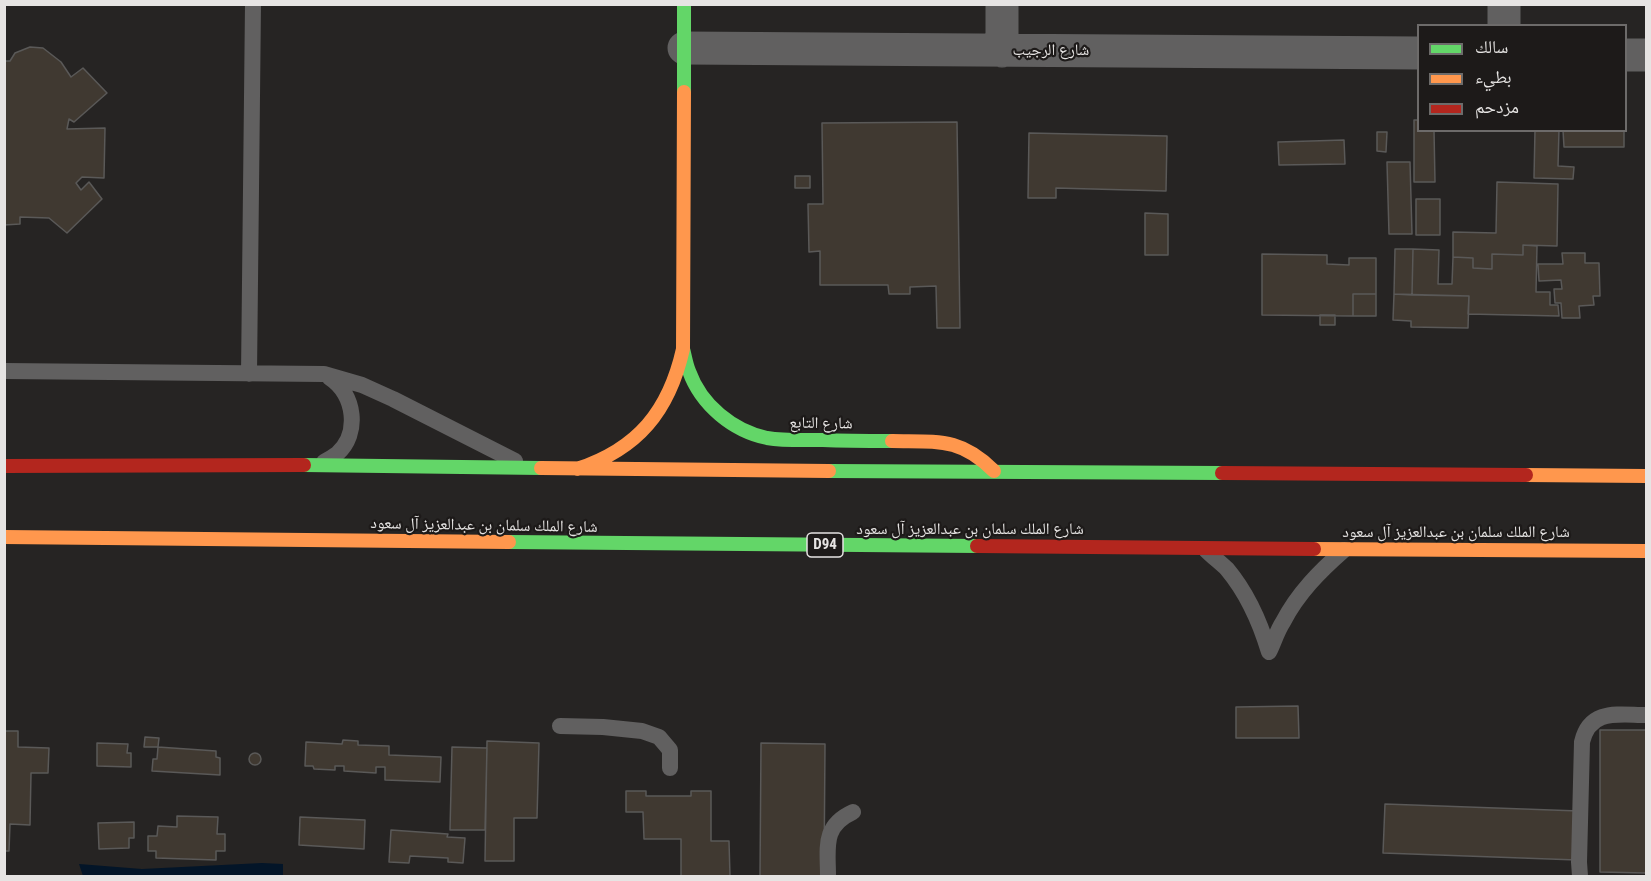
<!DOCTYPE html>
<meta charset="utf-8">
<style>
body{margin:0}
#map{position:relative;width:1651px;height:881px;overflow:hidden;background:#262423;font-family:"Roboto Condensed","Noto Naskh Arabic",sans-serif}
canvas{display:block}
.frame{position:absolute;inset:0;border:6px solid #e6e4e3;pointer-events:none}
.legend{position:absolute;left:1417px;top:24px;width:210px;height:108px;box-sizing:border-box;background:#1d1a19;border:2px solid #6d6b6a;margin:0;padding:8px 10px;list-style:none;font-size:18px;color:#e6e4e3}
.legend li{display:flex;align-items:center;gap:12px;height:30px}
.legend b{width:30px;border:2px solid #6d6b6a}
</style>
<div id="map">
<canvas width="1651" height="881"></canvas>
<div class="frame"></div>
<ul class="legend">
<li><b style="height:8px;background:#63d668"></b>سالك</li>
<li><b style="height:8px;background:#ff974d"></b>بطيء</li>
<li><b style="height:8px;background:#b3261e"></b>مزدحم</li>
</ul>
</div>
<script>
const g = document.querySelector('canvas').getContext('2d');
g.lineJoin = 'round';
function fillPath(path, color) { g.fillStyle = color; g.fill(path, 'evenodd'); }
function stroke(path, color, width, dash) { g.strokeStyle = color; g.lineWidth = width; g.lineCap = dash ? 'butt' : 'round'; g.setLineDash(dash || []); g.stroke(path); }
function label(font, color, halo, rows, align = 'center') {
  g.font = font + ' "Roboto Condensed","Noto Naskh Arabic",sans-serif'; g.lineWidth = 4.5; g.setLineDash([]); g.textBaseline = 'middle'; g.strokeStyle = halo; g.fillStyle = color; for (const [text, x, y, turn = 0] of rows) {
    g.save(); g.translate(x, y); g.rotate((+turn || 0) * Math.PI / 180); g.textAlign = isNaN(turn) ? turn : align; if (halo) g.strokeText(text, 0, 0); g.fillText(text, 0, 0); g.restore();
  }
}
fillPath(new Path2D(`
 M262,863L283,864V876H83L79,864L142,869Z`), '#031528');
const building = new Path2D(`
 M30,47L43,48L61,62L71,77L83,68L107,93L74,122L69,119L67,129L105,128L104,178L82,177L76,183L81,190L89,182L102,199L67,233L49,218L20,217V224L4,225V61H10L15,53Z
 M1414,120H1418V130H1434L1435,182H1414Z
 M957,122L960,328H937L936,286L910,287V294H889L888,285H820V251L809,252L808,204H823L822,123Z
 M1535,130H1559L1558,166L1574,167L1573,179L1534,178Z
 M1563,130H1624V147H1564Z
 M1377,132H1387L1386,152L1377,151Z
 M1029,133L1167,136L1166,191L1056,188V198H1028Z
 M1344,140L1345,164L1279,165L1278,142Z
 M1387,162H1410L1412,234H1389Z
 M795,176H810V188H795Z
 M1497,182L1558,184L1557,246L1523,245V255L1492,254V269L1473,268V258L1453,257V232L1496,233Z
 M1416,199H1440V235H1416Z
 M1145,213L1168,214V255H1145Z
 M1523,245L1537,246L1536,292H1550V305H1558L1559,316L1468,314L1469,296L1412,295L1413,249L1439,250L1438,284H1452L1453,257L1473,258V268L1492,269V254L1523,255Z
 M1395,249H1413L1412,295L1394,294Z
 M1562,253H1585V263H1599L1600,296H1593L1594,305L1579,306L1580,318H1562L1561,303H1555L1554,289H1562L1561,280L1539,281L1538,264H1563Z
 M1262,254L1327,255V264L1349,265V258H1376V294H1353V316L1262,315Z
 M1353,294H1376V316H1353Z
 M1394,294L1469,296L1468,328L1411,327V321L1393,320Z
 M1320,315H1335V325H1320Z
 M1298,706L1299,738H1236V707Z
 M1600,730H1646V873L1600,872Z
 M4,731H18V747L49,748L48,773H31L30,825L10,824L9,851H4Z
 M145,737L159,738L158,747H144Z
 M343,740L358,741V745L389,746V755L441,757L440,782L385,780V767H376V773L344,771V766H335V770L314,769L313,766H305L306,742L342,744Z
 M487,741L539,743L537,818H514V861H485Z
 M97,743L128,744L127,753H131V767L97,766Z
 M761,743L825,744L824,876H760Z
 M158,747L216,751V757L220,758V775L152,771L153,759H157Z
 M452,747L487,748L485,830H450Z
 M249 759a6 6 0 1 1 12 0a6 6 0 1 1-12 0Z
 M626,791H646V796H691V791H711V841H729L730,876H681V839H644L643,812H626Z
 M1385,804L1579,811L1577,860L1383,853Z
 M177,816L218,817L217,834H225V851H216V860L156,858V851H148V836H157L158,826L177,827Z
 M300,817L365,820L364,849L299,845Z
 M134,822V838H129V848L99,849L98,823Z
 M391,830L448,834L447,837L465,838L463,863L448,862V858L410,856L409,863L389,862Z`);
fillPath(building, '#403931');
stroke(building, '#5a5958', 1.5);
stroke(new Path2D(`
 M4,371L324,374L362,385L393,399L515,461
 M249,374L253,4
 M324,462C328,460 333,457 337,454C360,434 355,394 330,378
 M1206,550C1213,557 1221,563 1227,569C1248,594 1260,622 1269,652
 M1269,652C1274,642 1277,631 1283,622C1298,593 1320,571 1344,550
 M560,726L603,727L642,731L659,737L670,750V768
 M828,876C828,848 822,826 853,812
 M1580,876L1579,862L1582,742C1590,708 1619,715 1646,715`), '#616060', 16);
stroke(new Path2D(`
 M1504,26V4
 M684,48L1418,53
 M1002,51V4
 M1626,55H1646`), '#616060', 33);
stroke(new Path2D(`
 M684,92V4
 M683,349C685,356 686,364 689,371C701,405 733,431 767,438C785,441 804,440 823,440C846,441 869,441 892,441
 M304,465L541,468
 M829,471L1222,473
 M509,542L977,546`), '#63d668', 14);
stroke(new Path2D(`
 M892,441C937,442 960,437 994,471
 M541,468L829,471
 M577,469C638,449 669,411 683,349L684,92
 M1526,475L1646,476
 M4,537L509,542
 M1314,549L1646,551`), '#ff974d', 14);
stroke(new Path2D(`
 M4,466L304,465
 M1222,473L1526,475
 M977,546L1314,549`), '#b3261e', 14);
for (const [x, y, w] of [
 [825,545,36]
]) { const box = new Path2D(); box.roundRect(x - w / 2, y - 12, w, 24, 4.5); g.fillStyle = '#1d1a19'; g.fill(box); stroke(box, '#e6e4e3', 1.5); }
label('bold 15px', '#e6e4e3', null, [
 ["D94",825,545]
]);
label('16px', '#e6e4e3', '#1d1a19', [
 ["شارع الرجيب",1051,51],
 ["شارع التابع",821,424,1],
 ["شارع الملك سلمان بن عبدالعزيز آل سعود",484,526,1],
 ["شارع الملك سلمان بن عبدالعزيز آل سعود",970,530],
 ["شارع الملك سلمان بن عبدالعزيز آل سعود",1456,533]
]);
</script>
